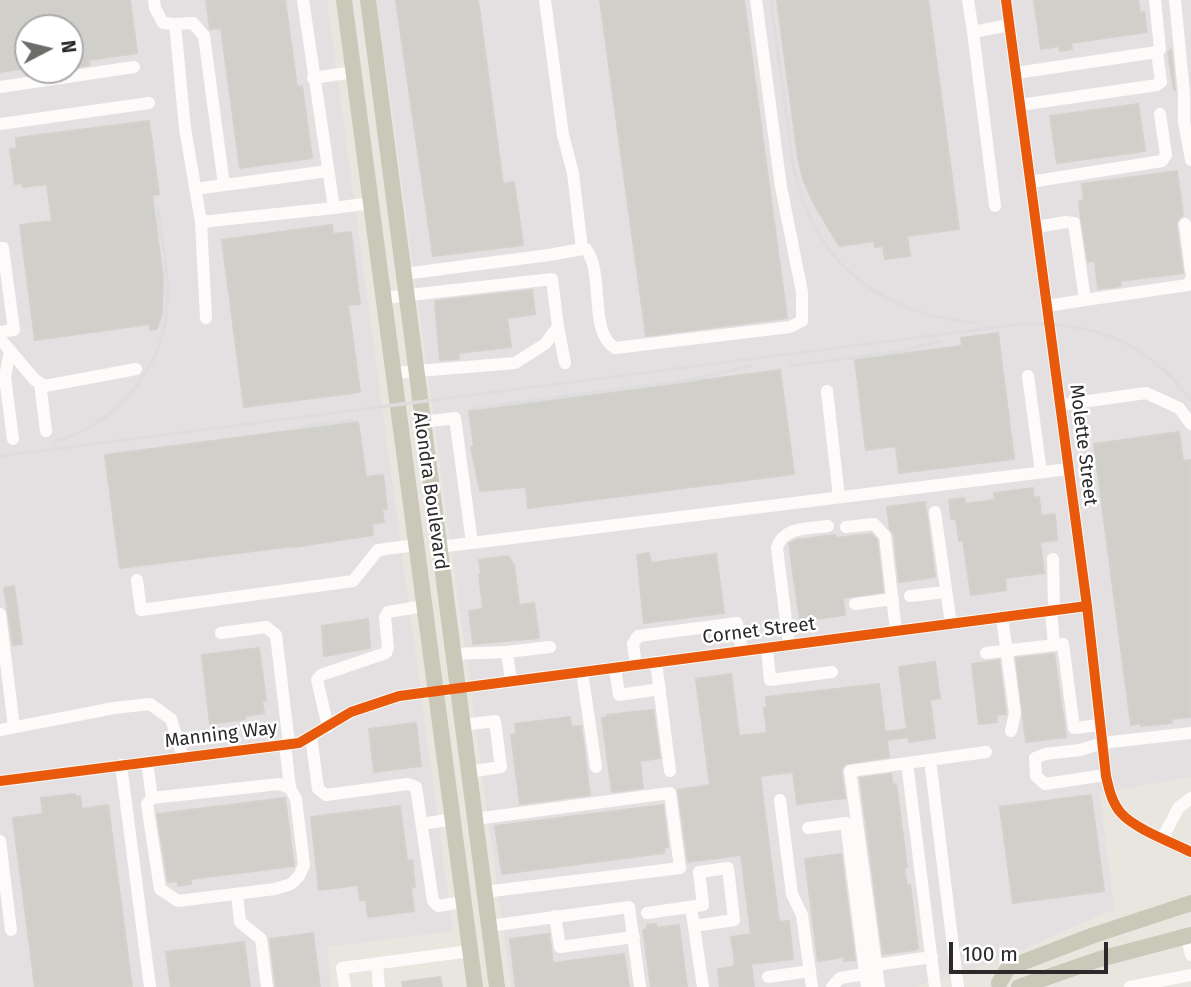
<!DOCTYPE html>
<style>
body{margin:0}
#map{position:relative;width:1191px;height:987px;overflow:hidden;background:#e8e6df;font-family:"Fira Sans",sans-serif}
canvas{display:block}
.north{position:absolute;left:14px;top:14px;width:70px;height:70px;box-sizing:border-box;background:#fff;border:2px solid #aaa;border-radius:50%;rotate:83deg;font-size:19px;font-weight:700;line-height:28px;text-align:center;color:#2a2a2a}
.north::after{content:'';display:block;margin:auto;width:24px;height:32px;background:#6c6c69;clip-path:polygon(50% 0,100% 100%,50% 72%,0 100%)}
.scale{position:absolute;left:949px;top:942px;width:159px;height:32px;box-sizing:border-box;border:4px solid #2a2a2a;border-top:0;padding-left:9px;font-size:21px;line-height:24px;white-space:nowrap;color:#2a2a2a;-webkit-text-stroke:5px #fff;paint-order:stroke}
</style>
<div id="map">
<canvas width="1191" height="987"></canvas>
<div class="north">N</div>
<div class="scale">100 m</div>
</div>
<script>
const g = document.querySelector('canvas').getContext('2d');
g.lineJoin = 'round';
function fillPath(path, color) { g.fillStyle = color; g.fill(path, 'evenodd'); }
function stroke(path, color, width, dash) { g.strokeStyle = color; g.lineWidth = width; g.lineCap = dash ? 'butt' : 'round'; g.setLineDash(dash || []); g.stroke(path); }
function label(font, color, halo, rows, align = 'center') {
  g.font = font + ' "Fira Sans",sans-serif'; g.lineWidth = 5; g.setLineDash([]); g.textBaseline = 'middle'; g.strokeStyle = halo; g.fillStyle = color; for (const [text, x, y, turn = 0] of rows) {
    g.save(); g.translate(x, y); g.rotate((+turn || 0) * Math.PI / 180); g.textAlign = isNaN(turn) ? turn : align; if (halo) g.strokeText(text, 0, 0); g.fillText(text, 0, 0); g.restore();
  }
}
fillPath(new Path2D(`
 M0,0H327L453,931L327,947L331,987H0ZM28,28H70V70H28Z
 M377,0H1191V777L1100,793L1114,909L992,963L914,987H511Z`), '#e4e0e2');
const building = new Path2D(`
 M0,0H130L137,53L89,60V65L78,67L77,62H70V28H28V68L0,72Z
 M206,0H285L297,87L302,86L312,158L240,168L221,28L210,29Z
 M396,0H478L503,184L514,182L523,245L433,256Z
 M600,0H744L787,318L646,336Z
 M777,0H928L959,229L907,236L910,256L885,259L883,246L875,247L874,241L839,246L813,202L803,179L798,158Z
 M1034,0H1138L1140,13L1144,12L1147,32L1071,43L1072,49L1060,51L1059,46L1041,49Z
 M1171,49L1175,90H1174L1168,53Z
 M1138,104L1145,151L1057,163L1050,116Z
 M149,121L159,194L152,195L163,278L162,313L157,329L150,330V324L35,340L20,225L52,221L47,184L23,187L22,183L15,184L10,149L17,148L16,138Z
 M1177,171L1183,215L1179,218L1176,224L1183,273L1120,281L1121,286L1098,289L1095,261L1088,262L1081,218L1079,201L1084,200L1082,184Z
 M332,225L333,234L351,232L360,304L348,305L360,392L244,407L222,240Z
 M532,290L535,314L507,318L511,347L458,353L459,359L440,360L435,301Z
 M998,333L1014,459L899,473L896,446L866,450L855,360L962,346L961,338Z
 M780,370L794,474L528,508L526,487L480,491L471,447H474L469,411Z
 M358,422L366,477L383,475L387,509H382L384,522L372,524L373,535L294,547L293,546L120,568L105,455Z
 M1179,432L1183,461L1191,460V717L1171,719L1172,723L1141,726V723L1131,725L1094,444Z
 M1033,488L1034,498L1039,497L1041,516L1054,514L1055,516L1057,540L1040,542L1044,573L1005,578L1006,590L971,595L963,541H959L956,519H951L949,500L964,498L965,504L995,500L994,493Z
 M925,502L935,577L899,582L894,535L890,529L887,507Z
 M871,534L877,540L883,592L843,598L845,615L800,621L789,544L796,540L826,536L835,535V538Z
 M649,553L651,563L716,554L724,613L644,623L637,555Z
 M508,556L514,565L519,605L534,603L539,638L473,644L469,611L483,609L479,575L481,574L479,560Z
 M14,586L22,644L13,645L4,588Z
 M368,619L370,648L324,656L322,626Z
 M259,648L266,701H262L264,713L245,716V719L210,724L202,655Z
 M1054,654L1066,737L1026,742L1016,658Z
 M999,660L1006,714L996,715L997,722L979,724L972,664Z
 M935,662L940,698L930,700L935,738L909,742L908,737L887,740L889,757L845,764L841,771L845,798L797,804L793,772L760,776L779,922L789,921L793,959L751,964L754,987H720L718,969L733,967L735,963L731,937L751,934L741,855L688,862L678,790L710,785L696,679L731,674L739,736L767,733L764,708H767L766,697L879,684L885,732L907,729L899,667Z
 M653,710L660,758L640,761L643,788L612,792L602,718L608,717L607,715Z
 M570,717L571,727L581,726L590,795L520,804L511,735L516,734L515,724Z
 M416,723L421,766L374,772L369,729Z
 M891,774L893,785L896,784L907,867H904L907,886L910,885L918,948L915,950L883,954L860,778Z
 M75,794L76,797L80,796L82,809L108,805L132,987H35L13,818L43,814L41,798Z
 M1091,795L1104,891L1013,903L1000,807Z
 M285,798L294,866L191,879V884L178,886V881L168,882L157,814Z
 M663,805L668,847L664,848V853L502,874L495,826Z
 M400,806L407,861L412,860L415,887L411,888L414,911L368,917L366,900H360L358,885L319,890L311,817Z
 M841,854L855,960L844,961V957L818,961L805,859Z
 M656,924L657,928L679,925L687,987H651L643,930L647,929V925Z
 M313,933L320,987H276L270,939Z
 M549,934L553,963L624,954L629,987H516L510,939Z
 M244,942L250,987H171L166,952Z
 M440,977L442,987H403L402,982Z`);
fillPath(building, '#d1cfca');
stroke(building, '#d3d1cb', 2);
stroke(new Path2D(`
 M154,0L155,8L163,23L175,24L185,128L201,222L334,208L303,0
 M968,0L973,32L1009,25
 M1006,0L1087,606L1106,776C1109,789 1112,803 1121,813C1135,829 1171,842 1191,852
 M1175,0L1184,93V122L1191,160
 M175,24L193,23L204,36L224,185
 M973,32L995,206
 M1016,73L1157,52L1160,49L1155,0
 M313,78L353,72
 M0,87L134,67
 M1020,105L1157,85L1161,82L1157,52
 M0,124L149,103
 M1030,182L1162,161L1166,155L1160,114
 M195,189L328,171
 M334,208L371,203
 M201,222L206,318
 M1185,224L1191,271
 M1036,227L1066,222L1074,223L1085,300L1188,285L1191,279
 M0,248H3L14,330L0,332
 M582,249H586C605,274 588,332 615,348L790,327L802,321V292L781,187L756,0
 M404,274L549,255L582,249L573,173L563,135L545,0
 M383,298L552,279L558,327L545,344L515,363L394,373
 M1047,306L1085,300
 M558,327L565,363
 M0,339L35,380L45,386L136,369
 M10,351L5,377L13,439
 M1028,376L1041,472
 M40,383L46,431
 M827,391L839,497
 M1060,405L1146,393L1179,408L1191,424
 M423,422L455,418L472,543
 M935,512L951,624
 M846,527L874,524L885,536L896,631
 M439,547L1068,469
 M1053,559L1054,610
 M137,580L141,610L353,581L378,550L416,545
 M910,596L945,592
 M855,604L893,599
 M1051,611L1054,645
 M0,614L14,727
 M1002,617L1015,713L1011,731
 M221,633L266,627L276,635L289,744
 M789,645L777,548C783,526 809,529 828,526
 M767,648L770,680L832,672
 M507,652L550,647
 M986,653L1063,644L1074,728L1100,725
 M453,654L507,652L511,681
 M656,662L670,771
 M636,665L633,644L638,636L737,623L742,651
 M615,668L619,695L660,689
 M582,672L596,767
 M463,725L495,721L501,767L469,772
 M328,727L317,680L321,675L386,653L388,648L385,617L388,612L424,606
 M0,730L114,708L150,704L171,719L183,757
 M311,736L318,789L326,795L408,784L416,787L433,901L438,906L464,902
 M285,744L290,788
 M930,760L958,987
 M147,762L152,798L279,784L290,788L296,799L304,865L299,876L291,884L275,889L178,901L160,889L147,804L152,798
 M907,763L935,987
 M121,765L150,987
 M1105,775L1045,784L1036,776L1035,758L1045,754L1080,750L1102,743L1191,733
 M0,781L299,743L351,712L399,696L1087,606
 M780,800L792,894L802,915L812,987
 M475,819L670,793L680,868L484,892
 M422,824L453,819
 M808,828L846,823L867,987
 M1163,837L1179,807L1191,798
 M0,841L11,930
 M237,894L240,922L261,939L267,987
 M691,907L703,987
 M647,913L703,905L699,872L728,868L734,920L694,926
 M555,916L560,947L634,937
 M489,926L629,907L640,987
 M1191,938L1189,946L1191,955
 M377,964L379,987
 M876,965L932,957
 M768,977L810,971
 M345,987L342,968L470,951
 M832,987L840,978L865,974
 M879,987L850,771L986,752
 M1130,987L1191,975`), '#fcfbfa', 12);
stroke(new Path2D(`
 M344,0L475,987
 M368,0L497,987
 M999,983L1008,968L1094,935L1191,903
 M1019,987L1100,959L1191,935`), '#cac8b9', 16);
stroke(new Path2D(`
 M771,0C776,39 781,78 787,117C790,145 793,174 803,201C831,278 897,316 976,323
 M791,366L902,351L941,341
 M476,408L691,380L750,366
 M302,427L352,420
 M54,442C114,425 164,370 167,306C169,274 162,242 158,210
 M0,456L1022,324C1092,321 1147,342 1191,400`), '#ddddde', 3.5);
stroke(new Path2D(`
 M1006,0L1087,606L1106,776C1109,789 1112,803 1121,813C1135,829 1171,842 1191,852
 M0,781L299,743L351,712L399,696L1087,606`), '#e8590c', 10);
label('19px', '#2a2a2a', '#fff', [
 ["Molette Street",1083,445,83],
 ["Alondra Boulevard",430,491,82],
 ["Cornet Street",759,631,-7],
 ["Manning Way",221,735,-7]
]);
</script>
